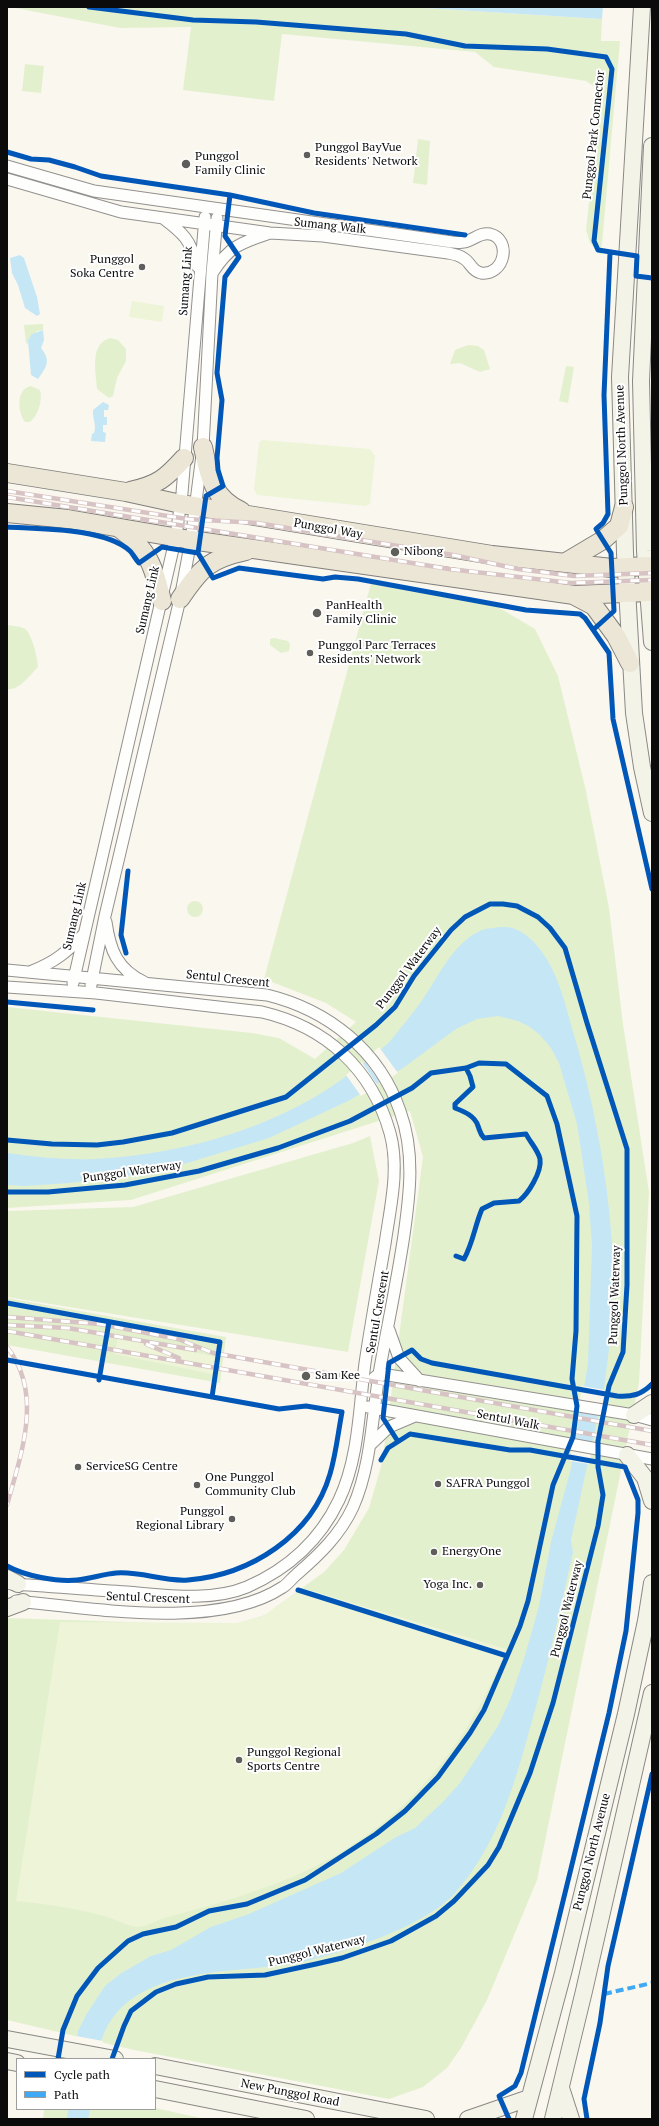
<!DOCTYPE html>
<style>
body{margin:0}
#map{position:relative;width:659px;height:2126px;overflow:hidden;background:#faf7ef;font-family:"PT Serif",serif}
canvas{display:block}
.frame{position:absolute;inset:0;border:8px solid #0b0b0b;pointer-events:none}
.legend{position:absolute;left:16px;top:2058px;width:140px;height:52px;box-sizing:border-box;background:#fff;border:1px solid #9d9d9d;margin:0;padding:5px 7px;list-style:none;font-size:12px;color:#0b0b0b}
.legend li{display:flex;align-items:center;gap:8px;height:20px}
.legend b{width:20px;border:1px solid #9d9d9d}
</style>
<div id="map">
<canvas width="659" height="2126"></canvas>
<div class="frame"></div>
<ul class="legend">
<li><b style="height:5px;background:#0057b8"></b>Cycle path</li>
<li><b style="height:5px;background:#3fa9f5"></b>Path</li>
</ul>
</div>
<script>
const g = document.querySelector('canvas').getContext('2d');
g.lineJoin = 'round';
function fillPath(path, color) { g.fillStyle = color; g.fill(path, 'evenodd'); }
function stroke(path, color, width, dash) { g.strokeStyle = color; g.lineWidth = width; g.lineCap = dash ? 'butt' : 'round'; g.setLineDash(dash || []); g.stroke(path); }
function label(font, color, halo, rows, align = 'center') {
  g.font = font + ' "PT Serif",serif'; g.lineWidth = 4; g.setLineDash([]); g.textBaseline = 'middle'; g.strokeStyle = halo; g.fillStyle = color; for (const [text, x, y, turn = 0] of rows) {
    g.save(); g.translate(x, y); g.rotate((+turn || 0) * Math.PI / 180); g.textAlign = isNaN(turn) ? turn : align; if (halo) g.strokeText(text, 0, 0); g.fillText(text, 0, 0); g.restore();
  }
}
fillPath(new Path2D(`
 M10,7H409L602,19L601,41H620L601,255L590,243L586,230L600,100L596,88L586,81L494,67L475,52L282,34L274,101L183,90L191,27L120,28Z
 M25,64L44,66L41,93L22,91Z
 M418,139L430,141L427,185L413,183Z
 M43,324V330L37,331L28,340V344L26,343L24,325Z
 M110,338L118,340L126,349V361L117,378L113,396L109,398L97,389C96,373 89,344 110,338Z
 M468,345L478,346L484,350L490,369L480,372L460,363L450,364L455,350Z
 M566,366L574,367L568,403L559,401Z
 M31,386L40,390C43,400 38,416 30,422H25C17,411 16,389 31,386Z
 M371,583L410,588L496,606L535,629L558,676L586,791L609,908L623,1024L649,1192L639,1383L537,1880L487,2000L461,2048L447,2068L423,2087L389,2099L134,2050L7,2020V1618L188,1624L238,1623L265,1615L324,1572L344,1550L369,1508L382,1463L423,1157L410,1111L131,1200L7,1208V1007L252,1033L279,1038L315,1059L356,1022L326,1003L264,979Z
 M7,625C12,626 21,626 25,629C32,633 38,660 38,667C30,675 19,691 7,689Z
 M274,638L288,641L290,644L289,651L281,653L270,645V639Z
 M187 909a8 8 0 1 1 16 0a8 8 0 1 1-16 0Z
 M370,1136L379,1181L348,1352L7,1297V1211L133,1207L353,1143Z
 M7,1298L226,1337L220,1383L7,1345Z
 M155,2108L205,2119H43L44,2109Z`), '#e3f0ce');
fillPath(new Path2D(`
 M132,301L164,306L162,322L129,317Z
 M262,440L370,449L375,456L370,504L365,506L257,495L254,489L259,443Z
 M118,1336L216,1357L212,1374L115,1354Z
 M303,1588L506,1649C471,1741 407,1820 318,1865C284,1882 248,1894 212,1905C194,1910 176,1914 159,1920C153,1922 145,1927 139,1927C130,1928 113,1918 104,1916C75,1908 46,1904 16,1901L60,1622L238,1623L265,1615Z`), '#edf4d8');
fillPath(new Path2D(`
 M409,7H603L602,19Z
 M20,255L24,258L37,297L40,314L37,316L25,308L18,285L12,273L10,258Z
 M43,330L44,340L41,348C51,361 47,366 38,379L31,375L28,340L32,334Z
 M103,402L109,405L108,410H104V417H107V425H103V432L106,433L105,442L91,441L92,434L94,433C97,425 92,418 93,410Z
 M500,927C505,927 511,927 515,929C529,934 542,950 549,963C560,982 566,1007 572,1028C593,1098 607,1170 612,1243C615,1291 611,1340 604,1388L571,1540L573,1552C560,1611 547,1669 530,1728C514,1787 496,1847 455,1893C426,1926 345,1952 302,1962C240,1975 132,1962 103,2036C100,2043 100,2052 98,2059H75L78,2031L86,2015L105,1986L120,1974L151,1956L171,1950L211,1927L249,1914L341,1873L396,1837L415,1828L443,1802L460,1783L498,1726L510,1700L524,1659L539,1606L551,1542L571,1468L588,1363L592,1246L589,1203L577,1124L559,1063L551,1048L540,1035L530,1027L518,1021L498,1016L477,1019L456,1029L403,1068L350,1100L269,1138L184,1164L125,1177L69,1183L25,1186L7,1185V1153C36,1157 65,1160 94,1159C184,1155 288,1125 358,1067C369,1059 382,1050 391,1040C401,1028 411,1015 421,1002C438,978 453,942 482,930C488,928 495,928 500,927Z
 M68,2109H90L88,2119H67Z`), '#c5e6f5');
fillPath(new Path2D(`
 M379,1047L398,1073L381,1084L364,1060Z
 M362,1062L378,1086L361,1096L346,1075Z
 M582,1386L605,1390L600,1416L578,1412Z
 M573,1439L594,1442L589,1464L570,1461Z
 M76,2036L103,2041L100,2059H73Z`), '#faf7ef');
const street = new Path2D(`
 M7,166L94,191L452,242C455,242 460,243 464,242C473,241 479,232 490,234C512,239 505,276 481,273C471,271 471,262 463,258C459,255 453,254 448,253L323,236L270,233L121,212L7,179
 M163,218C183,233 191,240 197,266
 M213,272C229,247 240,243 267,234
 M106,922C110,950 117,969 144,982
 M7,970L267,995C328,1010 379,1050 400,1111C415,1152 410,1193 404,1235C397,1282 387,1328 379,1374C372,1419 371,1466 353,1507C340,1535 319,1555 297,1574C292,1578 288,1584 283,1587C217,1631 91,1608 16,1601
 M32,971C55,962 67,952 84,934
 M73,983L176,536L182,493L205,217
 M91,985L105,916L180,599L191,540L203,447L212,273L217,218
 M7,987L96,993L262,1012C326,1027 372,1069 390,1133C400,1169 390,1208 385,1244C378,1284 371,1323 365,1363C359,1408 359,1458 339,1500C320,1540 288,1569 247,1587C211,1602 165,1595 127,1592C89,1590 50,1586 11,1584
 M389,1330L399,1358L420,1381
 M374,1378L379,1374L388,1375L634,1415L652,1420
 M368,1407L652,1459
 M370,1445L389,1427L415,1416`);
const secondary = new Path2D(`
 M642,7L620,377L625,553L634,713L642,767L652,813
 M652,146L641,381L645,551L652,642
 M634,1415L652,1403
 M627,1455L645,1478L652,1501
 M7,1578L18,1584
 M7,1608L23,1602
 M7,2039L115,2059
 M7,2061L17,2063
 M155,2066L426,2119
 M561,2088L571,2119
 M155,2089L306,2119
 M468,2119L529,2098
 M524,2119L563,1973L626,1714L646,1621L652,1583
 M553,2119L584,1991L652,1693`);
const primary = new Path2D(`
 M203,447C209,475 212,498 241,511
 M7,473L126,492L181,504L492,555L612,568L647,566
 M130,491C158,485 166,478 184,458
 M7,513L68,519L191,540L574,595L649,592
 M119,528C149,550 153,565 162,601
 M566,562L603,540L619,526L624,507
 M575,596L594,606L616,636L630,663
 M180,599C201,568 209,559 246,551`);
stroke(street, '#93918e', 13);
stroke(secondary, '#898884', 18);
stroke(primary, '#807f7b', 20);
stroke(street, '#fefefd', 11);
stroke(secondary, '#f4f3e8', 16);
stroke(primary, '#ece6d7', 18);
const rail = new Path2D(`
 M7,491L187,519L257,523L453,555L518,569L574,576L652,573
 M7,497L449,569L571,583L652,580
 M7,1317L100,1324L178,1339L213,1353L652,1431
 M7,1325L68,1328L195,1350
 M7,1331L652,1445
 M146,1344L179,1358
 M7,1347C44,1394 21,1454 7,1505`);
stroke(rail, '#d7c3c4', 4.5);
stroke(rail, '#fff', 3, [9]);
stroke(new Path2D(`
 M604,1994L652,1983`), '#3fa9f5', 4, [8, 4]);
stroke(new Path2D(`
 M89,7L193,20L256,22L406,34L465,46L547,49L606,57L612,69L594,241L598,250L637,256L636,276L652,278
 M7,152L31,159L49,160L75,167L101,176L230,195L314,213L465,235
 M230,195L225,236L239,257L225,277L217,373L222,400L217,458L218,470L223,486L206,496L198,553L213,578L239,568L323,579L335,577L358,579L526,610L580,614L585,618L609,653L613,719L652,889
 M7,527C40,529 105,528 130,551C133,554 136,560 139,563L162,547L198,553
 M594,629L614,611L611,553L596,529L603,523L608,514L604,395L610,253
 M126,953L121,935L128,871
 M7,1002L93,1010
 M7,1140L52,1144L97,1145L123,1142L172,1133L286,1097L376,1025L395,1007L414,976L451,930L465,917L490,904H503L517,906L538,917L550,928L565,948L587,1023L627,1149V1285L623,1352L609,1386L598,1441V1467L603,1495L598,1526L553,1703L530,1773L499,1847L488,1865L454,1901L436,1916L391,1941L342,1958L316,1964L265,1975L208,1977L176,1984L156,1992L131,2011L124,2026L112,2059
 M7,1192H48L125,1185L199,1171L278,1148L350,1121L412,1088L431,1073L466,1068L479,1063L506,1064L547,1096L557,1124L577,1216L576,1331L572,1379L577,1406L573,1437L553,1485L528,1601L520,1626L484,1710L470,1733L438,1777L405,1811L376,1834L305,1880L247,1904L209,1911L176,1927L143,1934L128,1941L98,1968L77,1996L63,2030L58,2059
 M456,1256L464,1259C473,1243 475,1225 482,1209L494,1203L519,1201C528,1194 542,1172 540,1159C538,1150 530,1142 526,1134L484,1138C480,1134 480,1131 478,1126C475,1116 465,1112 455,1108V1104L473,1087L470,1076L466,1068
 M7,1303L220,1342L212,1397
 M7,1360L279,1409L306,1406L342,1412C338,1433 336,1454 330,1474C312,1536 250,1575 188,1580C164,1582 141,1571 116,1573C103,1574 90,1579 77,1580C57,1582 25,1576 7,1566
 M99,1380L109,1322
 M397,1440L383,1418L389,1363L412,1350L421,1359L432,1363L617,1396C632,1397 641,1395 652,1384
 M381,1460L388,1448L410,1434L510,1450H530L625,1467L638,1500V1513L626,1631L609,1713L521,2073L515,2086L499,2096L509,2119
 M298,1590L507,1656
 M587,2119L584,2099L600,2023L608,1966L652,1774`), '#0057b8', 5);
for (const [x, y, r, color] of [
 [307,155,4,"#5f5e5b"],
 [186,164,5,"#5f5e5b"],
 [142,267,4,"#5f5e5b"],
 [395,552,5,"#5f5e5b"],
 [317,613,5,"#5f5e5b"],
 [310,653,4,"#5f5e5b"],
 [306,1376,5,"#5f5e5b"],
 [78,1467,4,"#5f5e5b"],
 [438,1484,4,"#5f5e5b"],
 [197,1485,4,"#5f5e5b"],
 [232,1519,4,"#5f5e5b"],
 [434,1552,4,"#5f5e5b"],
 [480,1585,4,"#5f5e5b"],
 [239,1760,4,"#5f5e5b"]
]) { const dot = new Path2D(); dot.arc(x, y, r, 0, 2 * Math.PI); g.fillStyle = color; g.fill(dot); stroke(dot, '#fff', 1.5); }
label('12px', '#0b0b0b', '#fff', [
 ["Punggol Park Connector",594,135,-84],
 ["Sumang Walk",330,226,6],
 ["Sumang Link",186,281,-86],
 ["Punggol North Avenue",622,445,-92],
 ["Punggol Way",328,529,10],
 ["Sumang Link",148,600,-77],
 ["Sumang Link",75,916,-77],
 ["Punggol Waterway",409,968,-53],
 ["Sentul Crescent",228,979,6],
 ["Punggol Waterway",132,1172,-8],
 ["Punggol Waterway",615,1295,-88],
 ["Sentul Crescent",378,1312,-80],
 ["Sentul Walk",508,1420,11],
 ["Sentul Crescent",148,1598,2],
 ["Punggol Waterway",567,1609,-76],
 ["Punggol North Avenue",592,1852,-76],
 ["Punggol Waterway",317,1951,-14],
 ["New Punggol Road",290,2093,11]
]);
label('12px', '#0b0b0b', '#fff', [
 ["Punggol BayVue",315,148],
 ["Residents' Network",315,162],
 ["Punggol",195,157],
 ["Family Clinic",195,171],
 ["Punggol",134,260,"right"],
 ["Soka Centre",134,274,"right"],
 ["Nibong",404,552],
 ["PanHealth",326,606],
 ["Family Clinic",326,620],
 ["Punggol Parc Terraces",318,646],
 ["Residents' Network",318,660],
 ["Sam Kee",315,1376],
 ["ServiceSG Centre",86,1467],
 ["One Punggol",205,1478],
 ["Community Club",205,1492],
 ["SAFRA Punggol",446,1484],
 ["Punggol",224,1512,"right"],
 ["Regional Library",224,1526,"right"],
 ["EnergyOne",442,1552],
 ["Yoga Inc.",472,1585,"right"],
 ["Punggol Regional",247,1753],
 ["Sports Centre",247,1767]
], 'left');
</script>
